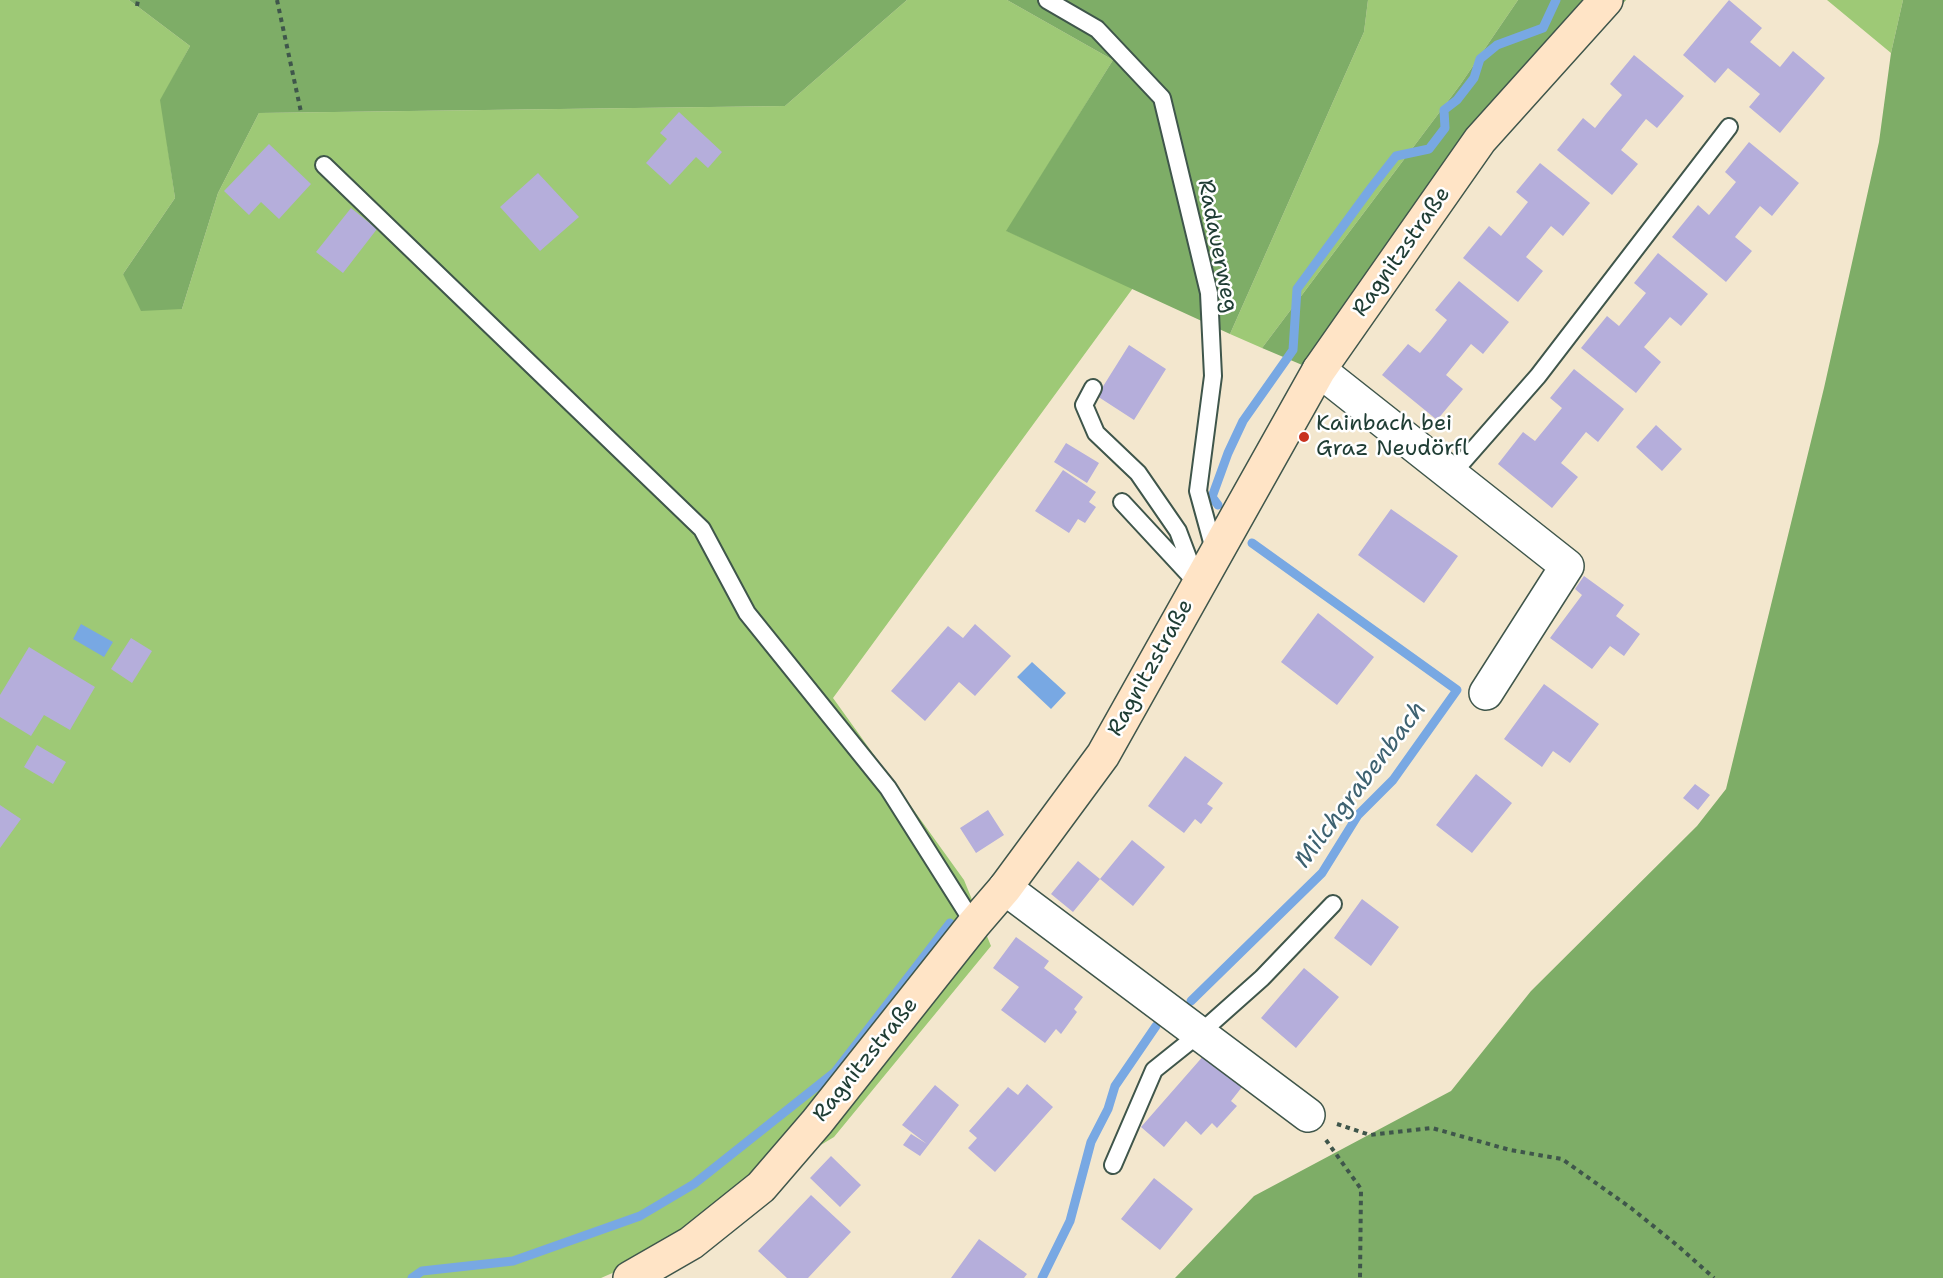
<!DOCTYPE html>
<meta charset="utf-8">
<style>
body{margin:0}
canvas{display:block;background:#f3e7ce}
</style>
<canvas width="1943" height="1278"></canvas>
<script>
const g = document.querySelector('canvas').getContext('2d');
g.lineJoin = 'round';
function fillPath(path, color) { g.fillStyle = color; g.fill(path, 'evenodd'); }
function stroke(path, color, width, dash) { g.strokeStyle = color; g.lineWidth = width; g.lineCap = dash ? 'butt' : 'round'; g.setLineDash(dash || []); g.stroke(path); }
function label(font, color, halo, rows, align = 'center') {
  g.font = font + ' "Shantell Sans",sans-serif'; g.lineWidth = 5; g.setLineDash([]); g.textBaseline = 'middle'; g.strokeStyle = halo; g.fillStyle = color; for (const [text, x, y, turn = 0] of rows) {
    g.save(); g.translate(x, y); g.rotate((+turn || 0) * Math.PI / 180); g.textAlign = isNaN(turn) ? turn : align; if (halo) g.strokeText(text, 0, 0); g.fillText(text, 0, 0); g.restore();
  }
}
fillPath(new Path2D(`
 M0,0H129L190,46L161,100L175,198L123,274L182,309L218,193L259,113L785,106L907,0H1007L1113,60L1007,231L1133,288L833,698L964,880L991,946L834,1137L688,1225L633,1264L601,1278H0Z
 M1368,0H1518L1460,85L1262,348L1230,334L1364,32Z
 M1827,0H1903L1891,53Z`), '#9ec976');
fillPath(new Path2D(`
 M129,0H907L785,106L259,113L218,193L182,309L141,311L123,274L175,198L160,100L190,46Z
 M1007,0H1368L1364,32L1230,334L1006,231L1113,60Z
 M1518,0H1626L1470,175L1333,378L1262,348L1460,85Z
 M1903,0H1943V1278H1175L1254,1196L1451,1091L1531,991L1697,826L1726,789L1824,388L1879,142L1891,53Z`), '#7ead67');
fillPath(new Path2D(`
 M81,624L113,642L104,657L73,639Z
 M1032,662L1066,693L1051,709L1017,677Z`), '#78a8e3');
stroke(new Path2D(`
 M1218,505L1212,497L1228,453L1243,421L1293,350L1297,289L1371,188L1396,156L1429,149L1445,128L1444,110L1457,100L1474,78L1480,59L1497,45L1543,28L1556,0
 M1191,1001L1322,873L1358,815L1393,780L1457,690L1252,543
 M412,1278L422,1271L513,1261L640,1216L694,1184L835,1072L950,923
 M1042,1278L1070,1221L1091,1142L1108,1109L1115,1086L1156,1026`), '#78a8e3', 9);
fillPath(new Path2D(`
 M1729,0L1762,28L1750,42L1780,67L1793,51L1825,78L1780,133L1749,107L1760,94L1728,68L1715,83L1683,55Z
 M1634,55L1684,96L1657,128L1646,119L1621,150L1638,164L1612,195L1557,150L1583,118L1595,128L1606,114L1622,95L1610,84Z
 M679,112L722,152L708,168L696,157L670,185L646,163L667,139L660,133Z
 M1749,142L1799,183L1772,216L1760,206L1735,237L1752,251L1726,282L1672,237L1698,205L1709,215L1736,182L1725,172Z
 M269,144L311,184L279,219L261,202L249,215L224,191Z
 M1540,163L1590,203L1563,236L1551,226L1526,257L1543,271L1518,302L1463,258L1489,226L1501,236L1528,202L1516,192Z
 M538,173L579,217L540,251L500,207Z
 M351,208L377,229L343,273L316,252Z
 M1658,253L1708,294L1681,326L1670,317L1644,347L1661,362L1636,393L1581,348L1607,316L1619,326L1646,293L1634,283Z
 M1459,281L1509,322L1483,354L1471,344L1446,375L1463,389L1437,420L1382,375L1408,344L1420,353L1431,340L1447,320L1435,310Z
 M1129,345L1166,369L1134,420L1097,396Z
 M1574,369L1624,409L1598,442L1586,432L1561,463L1578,477L1552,508L1498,464L1523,432L1535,441L1562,408L1550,398Z
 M1656,425L1682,449L1662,471L1636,447Z
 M1066,443L1099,463L1087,483L1054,462Z
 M1063,470L1096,492L1089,502L1096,507L1085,523L1078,519L1069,533L1035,511Z
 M1391,509L1458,556L1424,603L1358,555Z
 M1584,576L1624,605L1616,616L1640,634L1624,656L1610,646L1592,669L1550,638L1582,595L1575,589Z
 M1318,613L1374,657L1337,705L1281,662Z
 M975,624L1011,656L975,696L959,682L925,721L891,691L948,626L963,638Z
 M131,638L152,651L132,683L111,669Z
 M29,647L95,687L70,730L44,715L31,736L0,717V695Z
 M1544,684L1599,724L1570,763L1553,751L1542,767L1504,739Z
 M37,745L66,762L53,784L24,767Z
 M1185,756L1223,783L1207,804L1213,808L1201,824L1195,819L1184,833L1148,806Z
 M1476,774L1512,803L1472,853L1436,825Z
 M1695,784L1710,795L1698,810L1683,798Z
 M0,805L21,819L0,848Z
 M988,810L1004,835L976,853L960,828Z
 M1132,840L1165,867L1133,906L1100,879L1073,912L1051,894L1078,861L1100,879Z
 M1362,899L1399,927L1371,966L1334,938Z
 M1016,937L1049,961L1044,968L1083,997L1074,1009L1077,1012L1061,1034L1056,1029L1045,1043L1001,1010L1019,987L993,968Z
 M1304,968L1339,997L1296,1048L1261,1018Z
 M1205,1054L1242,1087L1231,1101L1237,1106L1217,1128L1212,1123L1201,1135L1186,1121L1164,1147L1141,1127Z
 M1027,1084L1053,1107L995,1172L968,1148L977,1138L969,1131L1008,1087L1018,1095Z
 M935,1085L959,1105L920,1156L903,1145L911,1134L927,1144L902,1125Z
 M831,1156L861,1185L840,1207L810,1178Z
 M1154,1178L1193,1209L1160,1250L1121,1219Z
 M811,1195L851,1232L808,1278H787L758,1251Z
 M979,1239L1027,1274L1024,1278H951Z`), '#b5aedb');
const lane = new Path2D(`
 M1047,0L1097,29L1162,98L1209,293L1213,376L1198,491L1215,553
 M324,165L702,529L747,613L888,788L974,924
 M1093,388L1084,405L1096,433L1138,473L1178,531L1198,584L1122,502
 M1451,475L1538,376L1729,127
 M1113,1165L1154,1070L1199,1034L1262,978L1333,904`);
const street = new Path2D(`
 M1319,370L1567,566L1486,693
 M1005,888L1308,1115`);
const secondary = new Path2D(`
 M630,1278L691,1243L761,1187L817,1122L974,924L1005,888L1103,755L1319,370L1480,140L1606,0`);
stroke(lane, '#3f564b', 20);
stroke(street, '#3f564b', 36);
stroke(secondary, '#3f564b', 36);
stroke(new Path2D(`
 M277,0L301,112
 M137,6L138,0
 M1337,1124L1370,1135L1432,1128L1510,1150L1562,1159L1631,1208L1678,1246L1714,1278
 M1326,1140L1361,1189L1360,1278`), '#3f564b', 4, [4.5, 4.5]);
stroke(lane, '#fff', 16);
stroke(street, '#fff', 33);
stroke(secondary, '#ffe4c6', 33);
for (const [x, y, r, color] of [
 [1304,437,6,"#c8321e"]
]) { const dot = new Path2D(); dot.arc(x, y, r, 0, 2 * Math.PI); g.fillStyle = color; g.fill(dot); stroke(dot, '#fff', 2); }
label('22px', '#1f3d34', '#fff', [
 ["Radauerweg",1217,246,79],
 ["Ragnitzstraße",1402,252,-55],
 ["Ragnitzstraße",1151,668,-61],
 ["Ragnitzstraße",866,1060,-51]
]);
label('22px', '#1f3d34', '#fff', [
 ["Kainbach bei",1316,424],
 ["Graz Neudörfl",1316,449]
], 'left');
label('italic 24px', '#3e6271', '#fff', [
 ["Milchgrabenbach",1361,785,-53]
]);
</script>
